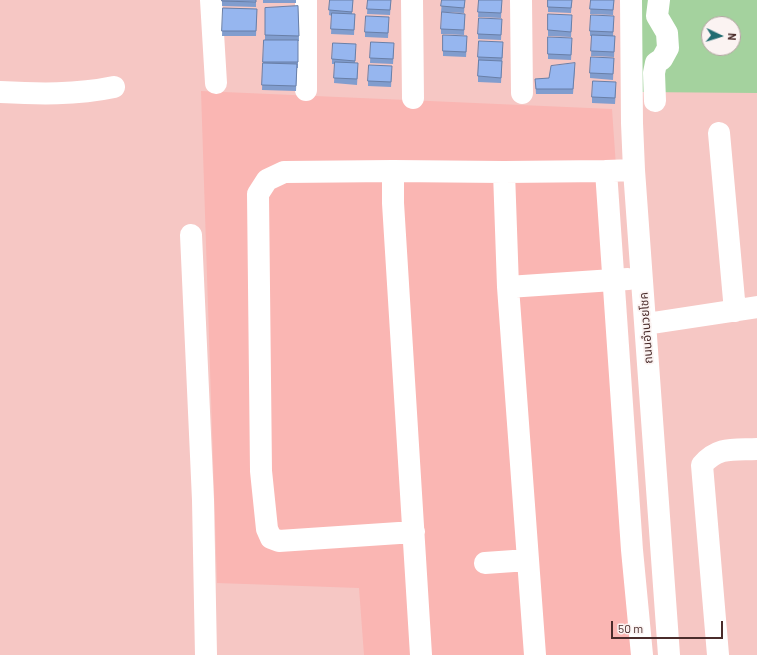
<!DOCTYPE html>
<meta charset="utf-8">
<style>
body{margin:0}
#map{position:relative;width:757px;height:655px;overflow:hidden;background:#f6c7c4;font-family:Barlow,sans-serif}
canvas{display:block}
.north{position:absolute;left:701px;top:16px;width:40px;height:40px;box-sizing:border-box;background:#fbf3f2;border:1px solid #b4a3a2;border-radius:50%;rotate:94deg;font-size:11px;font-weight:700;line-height:16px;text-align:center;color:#4a2c2b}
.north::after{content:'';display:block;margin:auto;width:14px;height:18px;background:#206c71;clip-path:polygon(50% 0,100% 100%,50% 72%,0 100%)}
.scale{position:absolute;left:611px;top:621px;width:112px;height:18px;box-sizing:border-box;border:2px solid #4a2c2b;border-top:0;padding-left:5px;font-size:12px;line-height:14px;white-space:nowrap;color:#4a2c2b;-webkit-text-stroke:3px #fbf3f2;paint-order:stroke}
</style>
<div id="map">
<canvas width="757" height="655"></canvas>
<div class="north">N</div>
<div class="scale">50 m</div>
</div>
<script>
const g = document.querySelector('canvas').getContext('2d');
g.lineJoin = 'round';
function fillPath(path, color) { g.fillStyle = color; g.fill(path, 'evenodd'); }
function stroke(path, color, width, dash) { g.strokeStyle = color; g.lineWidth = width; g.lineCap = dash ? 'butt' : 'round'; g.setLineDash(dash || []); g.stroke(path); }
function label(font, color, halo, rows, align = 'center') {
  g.font = font + ' Barlow,"Noto Sans Thai",sans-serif'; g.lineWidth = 3.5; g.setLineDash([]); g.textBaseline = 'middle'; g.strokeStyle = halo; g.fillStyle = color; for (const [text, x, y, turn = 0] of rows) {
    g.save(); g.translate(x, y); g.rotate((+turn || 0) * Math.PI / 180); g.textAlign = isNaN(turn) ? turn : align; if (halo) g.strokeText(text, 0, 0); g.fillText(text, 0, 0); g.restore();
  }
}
fillPath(new Path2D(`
 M201,91L612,109L650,655H364L359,588L217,583Z`), '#fab6b3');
fillPath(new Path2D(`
 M638,0H757V93L639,92ZM709,24H733V48H709Z`), '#a4d29e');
stroke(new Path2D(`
 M211,0L216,83
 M306,0V90
 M412,0L413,98
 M521,0L522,93
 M631,0L632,123L634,170L669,655
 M0,92C38,94 76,95 114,87
 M655,101L654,73L656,63L662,59L668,48L667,33L657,16L659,0
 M719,133L735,311
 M634,170L606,171L632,550L642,655
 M393,171L284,172L267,180L258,194L261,471L267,529L271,538L279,541L414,532
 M504,172L606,171
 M191,235L203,500L206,655
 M508,287L628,279
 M646,324L757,307
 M485,563L528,560
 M421,655L393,203V171L504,172L508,287L535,655
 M718,655L702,465C718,446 734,450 757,449`), '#fff', 22);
fillPath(new Path2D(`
 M222,0H256V7L222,6Z
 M263,0H296V3H263Z
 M330,0H353L352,14H355L354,35L331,34L332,16L329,15Z
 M368,0H391L390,15L367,14Z
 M442,0H465L464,13L441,12Z
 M479,0H502L501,18L478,17Z
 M548,0H572L571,13L548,12Z
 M591,0H614L613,15L590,14Z
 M298,6L299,41H298V68H297L296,91L262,90L263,63L265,40V8Z
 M223,8L257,9L256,36H222Z
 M465,14L464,35L441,34V29Z
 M502,19L501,40L478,39V34Z
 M572,21L571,37L548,36V30Z
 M614,21L613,36H615L614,57L591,56L592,36H590V31Z
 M389,22L388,38L365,37V32Z
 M443,35L467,41L466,57L443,56Z
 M548,37L572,44L571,60L548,59Z
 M371,42L394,48L393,64L370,63Z
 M503,47L501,83L478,82V57Z
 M356,49L355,63L358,68L357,85L334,83L335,64H332V59Z
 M614,58L613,80L590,78V73Z
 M575,68L573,94H536L535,79L549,78Z
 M392,71L391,87L368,86V81Z
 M616,88L615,104L592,103V97Z`), '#819dce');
const building = new Path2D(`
 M222,0H256V2L222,1Z
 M330,0H353L352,12L329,10Z
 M368,0H391L390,10L367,9Z
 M442,0H465L464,8L441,6Z
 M479,0H502L501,13L478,12Z
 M548,0H572L571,8L548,7Z
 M591,0H614L613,10L590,9Z
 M298,6L299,36L265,35V8Z
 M223,8L257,9L256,31H222Z
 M442,12L465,14L464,30L441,29Z
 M332,13L355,14L354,30L331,29Z
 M548,14L572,15L571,32L548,30Z
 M591,15L614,16L613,32L590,31Z
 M366,16L389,17L388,33L365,32Z
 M479,18L502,19L501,35L478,34Z
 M443,35L467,36L466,52L443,51Z
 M592,35L615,36L614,52L591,51Z
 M548,37L572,38L571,55L548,54Z
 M264,40H298V62H263Z
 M479,41L503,42L502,58L478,57Z
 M371,42L394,43L393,59L370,58Z
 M333,43L356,44L355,61L332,59Z
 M591,57L614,58L613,74L590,73Z
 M479,60L502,61L501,78L478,76Z
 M335,62L358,63L357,79L334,78Z
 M263,63L297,64L296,86L262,85Z
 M575,63L573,89H536L535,79L549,78L551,66Z
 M369,65L392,66L391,82L368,81Z
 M593,81L616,82L615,98L592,97Z`);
fillPath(building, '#96b6ef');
stroke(building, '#697fa7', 1);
label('12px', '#4a2c2b', '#fbf3f2', [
 ["ถนนอำนวยโชค",646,328,-94]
]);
</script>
